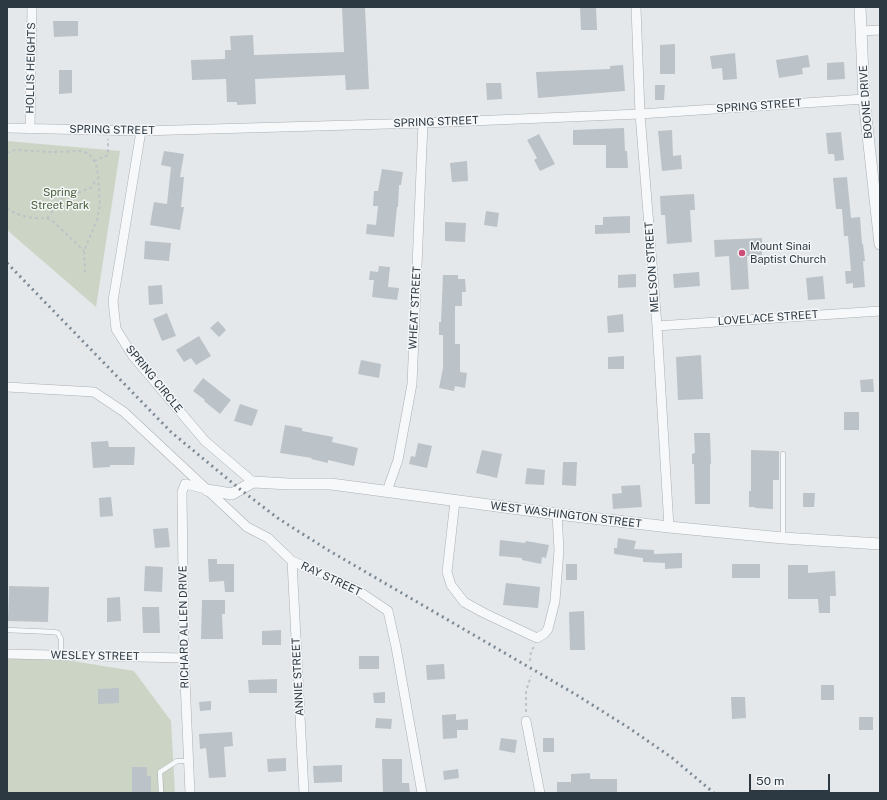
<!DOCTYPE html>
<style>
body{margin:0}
#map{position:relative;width:887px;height:800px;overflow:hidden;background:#e4e8eb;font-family:"Public Sans",sans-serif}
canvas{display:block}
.frame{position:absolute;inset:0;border:8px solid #2c3943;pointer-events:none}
.scale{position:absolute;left:749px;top:774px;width:81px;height:18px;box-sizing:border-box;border:2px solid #2c3943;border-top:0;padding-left:5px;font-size:12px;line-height:14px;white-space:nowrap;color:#2c3943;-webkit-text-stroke:3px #f4f6f8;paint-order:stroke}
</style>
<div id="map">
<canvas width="887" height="800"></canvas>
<div class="frame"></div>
<div class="scale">50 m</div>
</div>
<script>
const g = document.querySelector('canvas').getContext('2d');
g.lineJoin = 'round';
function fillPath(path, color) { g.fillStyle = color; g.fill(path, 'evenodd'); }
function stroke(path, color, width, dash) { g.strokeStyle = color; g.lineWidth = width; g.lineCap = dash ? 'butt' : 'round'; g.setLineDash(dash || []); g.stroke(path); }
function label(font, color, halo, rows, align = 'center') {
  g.font = font + ' "Public Sans",sans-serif'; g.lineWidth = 3; g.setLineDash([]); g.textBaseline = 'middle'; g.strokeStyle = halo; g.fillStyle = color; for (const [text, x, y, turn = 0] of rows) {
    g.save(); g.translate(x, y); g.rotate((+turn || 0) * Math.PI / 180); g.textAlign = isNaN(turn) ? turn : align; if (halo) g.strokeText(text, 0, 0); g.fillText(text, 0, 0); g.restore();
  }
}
fillPath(new Path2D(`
 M7,141L120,151L96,307L7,230Z
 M7,656L60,659L134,671L171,721L175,793H7Z`), '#ccd5c5');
fillPath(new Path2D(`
 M342,7H365L369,89L346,90L345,75L255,79L256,104L237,105V102H227L226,79L192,80L191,60L225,59V50H231L230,36L253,35L254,55L344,52Z
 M580,7H596L597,30H581Z
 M53,21H78V36L54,37Z
 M675,44V74H660V45Z
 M735,53L737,79L723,80L722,68L712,69L710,56Z
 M808,55L810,67L802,68L803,74L779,78L776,60Z
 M844,62L845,79L827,80V63Z
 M623,65L625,91L538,98L536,72L610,69V66Z
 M59,70H72V93L59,94Z
 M486,83H501L502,99L487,100Z
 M655,85H665L664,100H655Z
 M624,128L625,151H627L628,168H606V145H573V130Z
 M672,130L673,156L681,155L682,169L662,171L658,131Z
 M841,132L844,160L835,161L834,154H828L826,133Z
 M539,134L555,164L540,171L534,160L537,158L527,140Z
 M164,151L184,154L180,177H184L181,207H184L180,230L150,225L154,202L167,204L171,167L161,165Z
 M467,161L468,181L452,182L450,163Z
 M382,169L403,172L401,185H399L398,207H397L394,237L366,234L367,224L376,225L378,206H373L374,191H378Z
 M847,177L851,218L860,217L862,244H863L865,261H863L865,287L853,288V283L846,284L845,271H851L848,236H844L842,209H836L833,178Z
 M694,194L695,210H690L692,242L667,244L665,215H661L660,196Z
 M486,211L499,213L497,227L484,225Z
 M630,216V233L595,234V225H603V217Z
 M445,222L466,223L465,242L445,241Z
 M762,238V255L747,256L749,289L731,290L729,256L715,257L714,240Z
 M145,241L171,243L169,261L144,259Z
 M379,266L390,267L388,287L399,288L397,300L372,297L374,280H369L370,271L378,272Z
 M699,272L700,286L674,288L673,274Z
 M636,274V287L618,288V275Z
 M443,275H458V279H465L466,292H462V306H455V344H460V372L467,373L465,388L455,386L454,391L439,388L443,368V335H439V322H441Z
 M823,276L825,299L808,300L806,278Z
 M162,285L163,304L149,305L148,286Z
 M167,313L176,336L162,341L153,319Z
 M623,314L624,332L608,333L607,316Z
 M218,321L226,330L219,337L210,328Z
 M199,336L211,356L196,365L191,358L184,362L176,350Z
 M701,355L703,399L678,400L676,357Z
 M624,356V369H608V357Z
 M361,360L381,364L379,378L358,374Z
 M203,378L231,400L220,414L204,401L205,400L193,391Z
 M873,379L874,392H861L860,380Z
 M240,404L258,410L252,426L234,421Z
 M844,412H859V430H844Z
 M285,425L302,428V431L333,437L332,442L358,448L354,466L328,460V463L311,459L312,458L280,453Z
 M694,433H710L711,464H710V504H695L694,464H692V454L695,453Z
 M108,441L109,447H135L134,465H110V467L93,468L91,442Z
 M418,443L432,446L427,468L409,464L411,456L415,457Z
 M482,450L502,454L497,478L476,473Z
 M751,450L779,451V480H773V509L755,508V507H749V491H751Z
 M563,462H577L576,486L562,485Z
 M527,468L545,470L544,485L525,484Z
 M640,485L642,507L613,509L612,494L622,493L621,486Z
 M803,493H815L814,507H803Z
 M111,497L113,516L100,517L99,498Z
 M168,528L170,547L155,548L153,529Z
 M618,538L636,541L634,549L654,550V554L682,553V568L665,569V563L643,562V558L614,554V548H617Z
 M500,540L525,543L526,541L549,545L546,558L542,557L541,564L522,560V558L499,556Z
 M208,559H217V564H234V592H225L224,581L209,582Z
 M566,564H577V580H566Z
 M732,564H760V578H732Z
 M788,565H808V573L835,571L836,596H830V613H819L818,599H788Z
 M145,566L163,567L162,592L144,591Z
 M506,583L540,587L538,608L503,605Z
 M9,586L49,587L48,622L8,621Z
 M120,597L121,621L107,622V598Z
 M202,600H225V614H222L223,639H201Z
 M142,607H159L160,633H143Z
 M584,611L585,650H570L569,612Z
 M281,630V645H262V631Z
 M359,656H379V669H359Z
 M444,664L445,679L427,680L426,665Z
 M277,679V693H249L248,680Z
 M821,685H834V700H821Z
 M119,688V703L98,704V689Z
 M385,692V703H374L373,693Z
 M731,697H745L746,718L732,719Z
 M211,701V710L200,711L199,702Z
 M456,714V720L468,719V730H457V738L443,739L442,715Z
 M859,717H873V730H859Z
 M376,718L392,719L391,729L375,728Z
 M232,732L233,746L224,747L226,777L209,778L206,748L200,749L199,734Z
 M501,738L517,740L515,753L499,750Z
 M543,738H554V752H543Z
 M286,758V771L268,772L267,759Z
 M382,759H402V783H409L410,793H383Z
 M342,765V782L314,783L313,766Z
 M132,767H147V776H151V793H132Z
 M458,769L459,778L444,780L443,771Z
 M590,773V779H617V793H557V782H571V774Z`), '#bbc2c8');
const service = new Path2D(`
 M783,538V454
 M7,630L54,632L58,633L61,639V655
 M161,793L160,772L177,761H189`);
const minor = new Path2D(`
 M636,7L640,114L657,326L669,527
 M862,31L880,30
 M7,128L141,131L423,123L640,114L864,99
 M30,129L32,7
 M141,131L113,301L116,329L133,356L205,441L253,482
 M657,326L880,311
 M7,387L94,392L124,412L247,527L268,538L292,561L354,588L388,611L396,647L422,793
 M387,491L398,460L412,384L423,123
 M455,501L447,572L451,585L464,602L484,613L537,638L544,634L548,629L555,601L559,550L557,514
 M292,561L304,793
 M7,654L184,658
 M526,721L540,793
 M190,793L184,658L182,492L185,484L206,489`);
const tertiary = new Path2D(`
 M860,7L864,99L880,244
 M207,490L232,494L253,482L289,484H331L557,514L669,527L783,538L880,544`);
stroke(service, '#a9b0b5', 5.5);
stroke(minor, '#a9b0b5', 10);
stroke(tertiary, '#a9b0b5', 12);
stroke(new Path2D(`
 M7,153L15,150L53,152L81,151L87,153L92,157L96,164L98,174L100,204L97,220L84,251L85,272
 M94,161L108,155V139
 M7,208C14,214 25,217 35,218C42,219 46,217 53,221L84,251
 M47,218L62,198L91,188L97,179
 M530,661L531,651L534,647
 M526,712V691L531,676`), '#bdc3c7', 2, [3, 3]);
stroke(service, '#f6f8fa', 4.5);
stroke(minor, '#f6f8fa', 9);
stroke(tertiary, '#f6f8fa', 11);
stroke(new Path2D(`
 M7,263L171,432L241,490L279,519L328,550L575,694L629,728L671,757L714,793`), '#7d8a95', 3, [2, 4]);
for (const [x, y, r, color] of [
 [742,253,4,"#cc4d77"]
]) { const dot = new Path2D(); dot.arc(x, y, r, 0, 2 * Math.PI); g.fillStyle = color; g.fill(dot); stroke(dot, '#f4f6f8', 1.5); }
label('11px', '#2c3943', '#f4f6f8', [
 ["HOLLIS HEIGHTS",31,68,-89],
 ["BOONE DRIVE",866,102,-94],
 ["SPRING STREET",759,106,-4],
 ["SPRING STREET",436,122,-2],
 ["SPRING STREET",112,130,1],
 ["MELSON STREET",652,267,-94],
 ["WHEAT STREET",415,308,-87],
 ["LOVELACE STREET",768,318,-4],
 ["SPRING CIRCLE",154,379,51],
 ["WEST WASHINGTON STREET",566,515,7],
 ["RAY STREET",331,579,25],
 ["RICHARD ALLEN DRIVE",184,627,-91],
 ["WESLEY STREET",95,656,1],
 ["ANNIE STREET",298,677,-93]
]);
label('11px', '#475f39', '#f4f6f8', [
 ["Spring",60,193],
 ["Street Park",60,206]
]);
label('11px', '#2c3943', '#f4f6f8', [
 ["Mount Sinai",750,247],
 ["Baptist Church",750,260]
], 'left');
</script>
